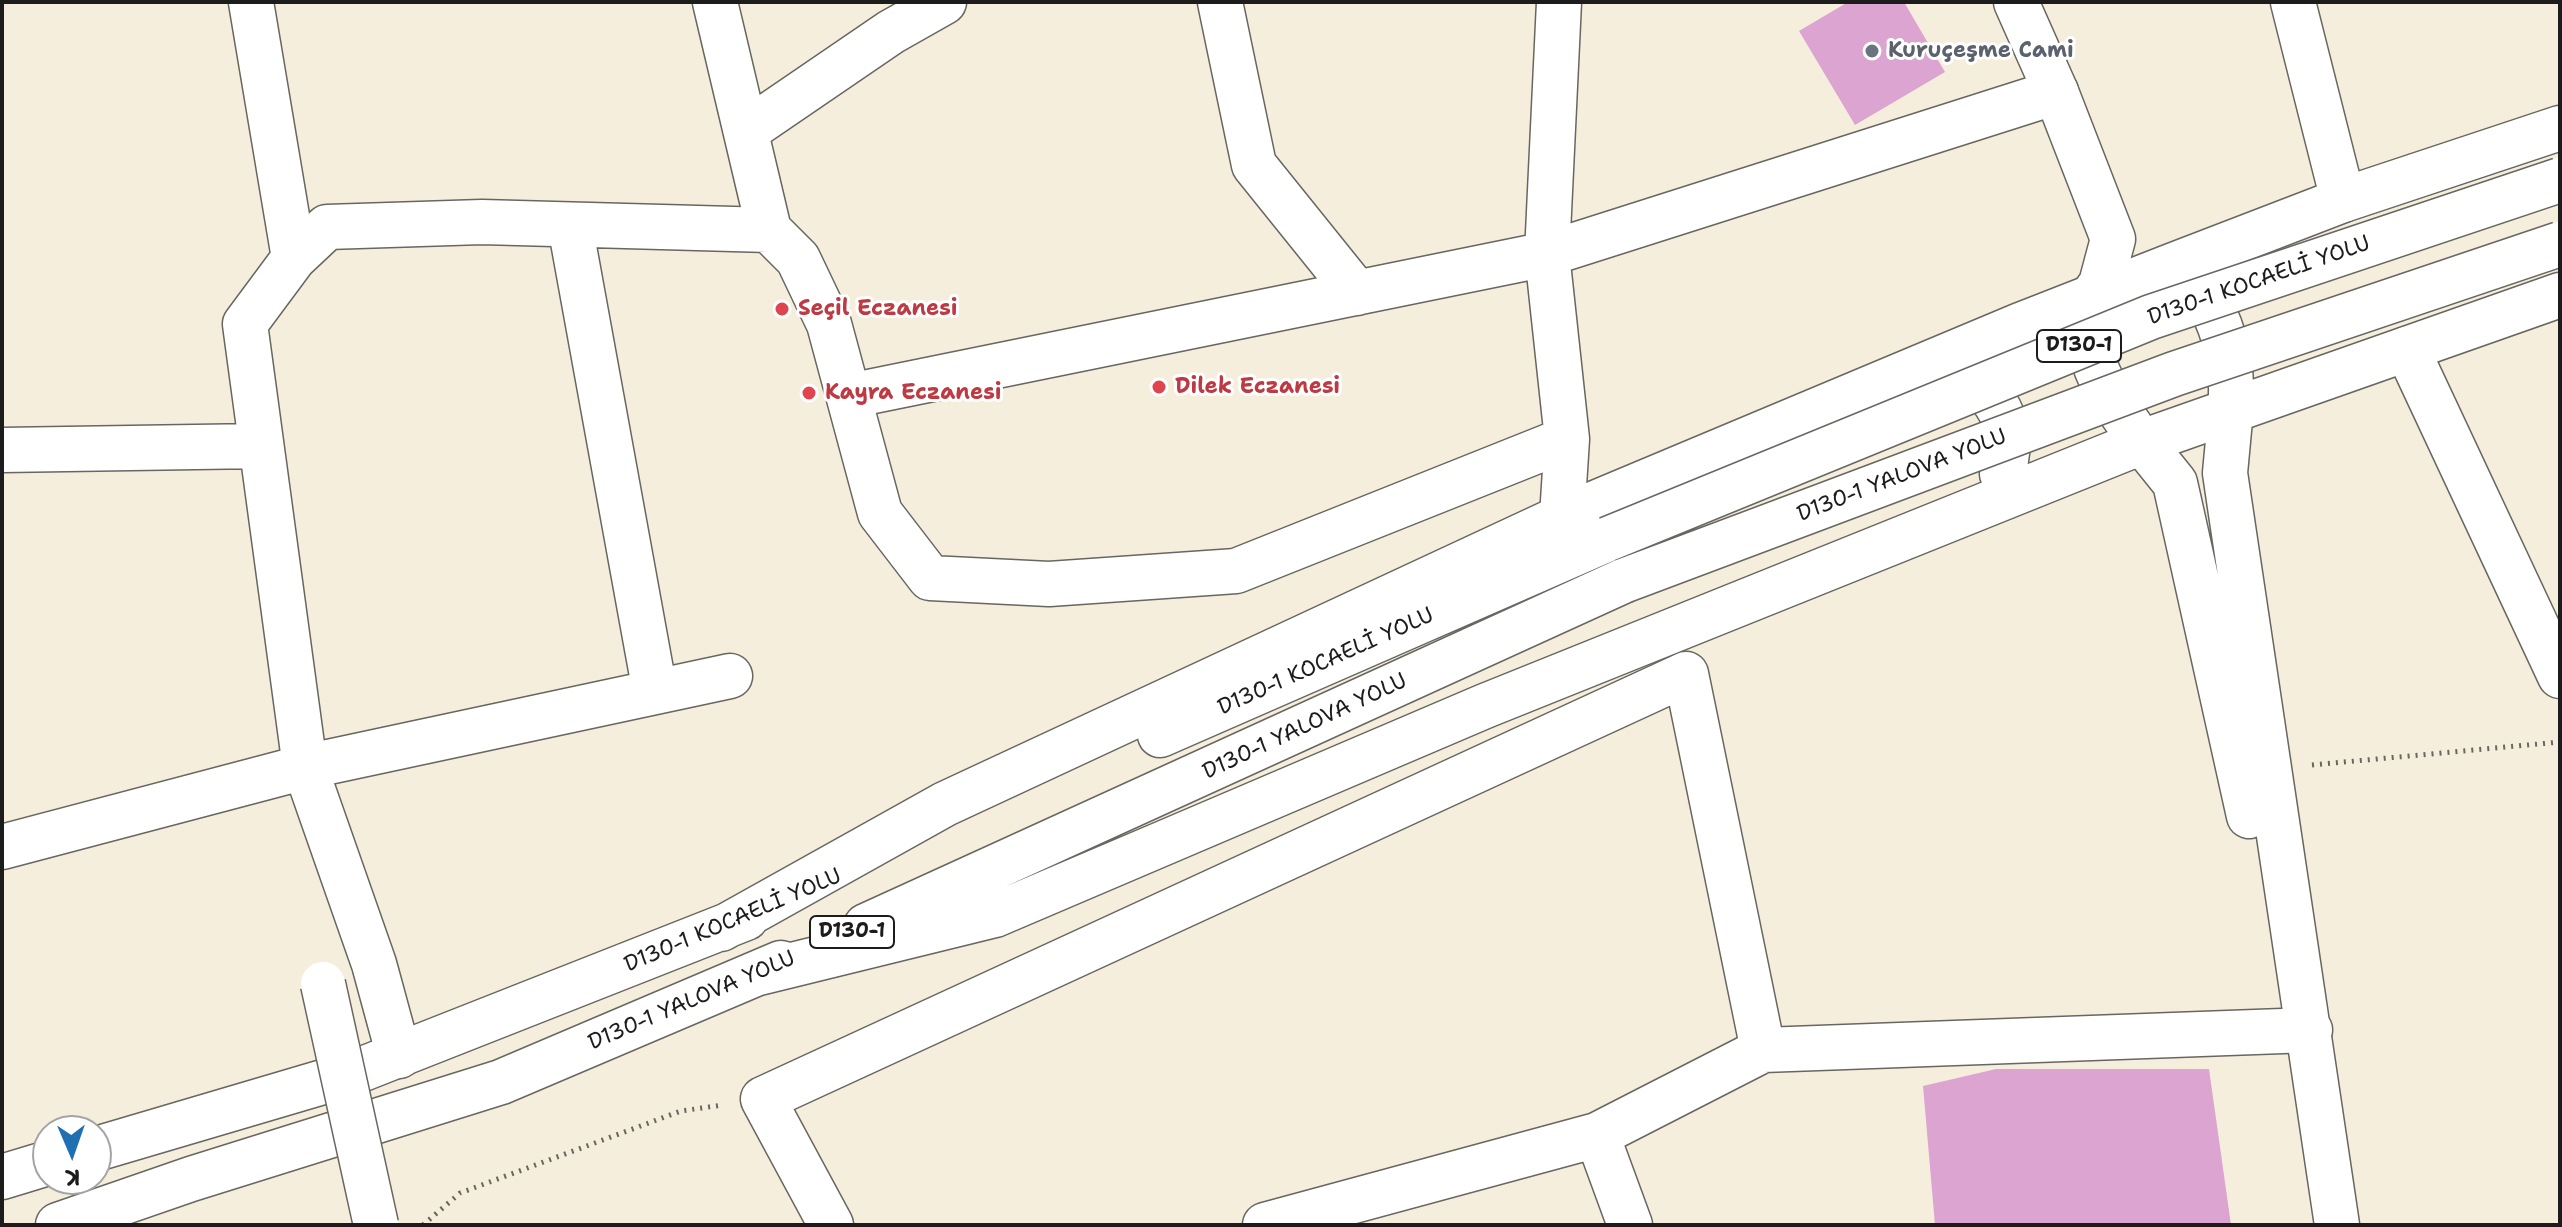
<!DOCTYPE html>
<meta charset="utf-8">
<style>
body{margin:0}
#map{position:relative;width:2562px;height:1227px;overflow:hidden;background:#f6eedd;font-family:"Shantell Sans",sans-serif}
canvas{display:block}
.frame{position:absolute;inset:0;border:4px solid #1c1c1c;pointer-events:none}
.north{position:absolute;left:32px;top:1115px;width:80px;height:80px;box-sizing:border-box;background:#fff;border:2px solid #a4a4a4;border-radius:50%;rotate:178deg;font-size:22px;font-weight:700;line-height:32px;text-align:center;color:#1c1c1c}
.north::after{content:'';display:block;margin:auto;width:28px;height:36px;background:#1f6fb2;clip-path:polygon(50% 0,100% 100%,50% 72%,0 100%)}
</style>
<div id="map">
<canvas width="2562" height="1227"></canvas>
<div class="frame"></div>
<div class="north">K</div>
</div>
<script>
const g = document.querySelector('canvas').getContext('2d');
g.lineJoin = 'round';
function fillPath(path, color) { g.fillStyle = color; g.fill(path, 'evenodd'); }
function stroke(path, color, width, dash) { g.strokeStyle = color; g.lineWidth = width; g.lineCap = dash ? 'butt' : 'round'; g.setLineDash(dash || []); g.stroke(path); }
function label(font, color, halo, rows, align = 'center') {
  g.font = font + ' "Shantell Sans",sans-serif'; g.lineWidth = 6; g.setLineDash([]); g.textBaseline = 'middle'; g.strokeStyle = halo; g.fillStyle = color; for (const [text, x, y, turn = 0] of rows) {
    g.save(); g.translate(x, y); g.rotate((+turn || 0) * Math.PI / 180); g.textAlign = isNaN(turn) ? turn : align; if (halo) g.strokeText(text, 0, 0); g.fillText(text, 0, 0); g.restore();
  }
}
fillPath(new Path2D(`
 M1848,2H1904L1945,72L1855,125L1799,31Z
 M1996,1069H2209L2231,1225H1935L1923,1086Z`), '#dca4d1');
const street = new Path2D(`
 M251,2L294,258
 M715,2L769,230
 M1220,2L1254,165L1357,293
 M1559,2L1547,254L1567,439L1562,517
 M2293,2L2343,200
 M746,131L891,32L944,2
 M570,225L655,692
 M2407,349L2560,676
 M849,396L1547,254L2056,92
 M2,450L260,446
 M2,847L305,767L730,676
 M1763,1050L2310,1030
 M399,1056L374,964L305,767L245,324L294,258L327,227L482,222L769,230L798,259L829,324L880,513L930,578L1049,584L1236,571L1567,439
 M1597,1135L1630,1225
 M831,1225L763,1099L1686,674L1763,1050L1597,1135L1265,1225`);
const secondary = new Path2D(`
 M2016,2L2056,92L2113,239L2101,284L2091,298
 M2231,409L2225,473L2337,1225
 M2142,442L2175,483L2249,816`);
const highway = new Path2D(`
 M2180,270C2217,300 2232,348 2231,394
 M2090,304C2080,352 2104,389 2131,427
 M1950,372C1996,385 2019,427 2002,474
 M1160,735L1608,539
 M866,926L1623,581
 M721,929L945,804L1562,517L2018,326L2174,265L2343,200L2560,128
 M755,974L995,915L1485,706L2142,442L2560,295
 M96,1149L350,1074L746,918
 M2,1177L48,1163
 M58,1225L191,1179L501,1082L781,963`);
stroke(street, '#686660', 47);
stroke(secondary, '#686660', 47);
stroke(highway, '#686660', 47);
stroke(new Path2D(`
 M2312,765L2560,742
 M423,1225L460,1193L681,1111L723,1105`), '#686660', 5, [2, 6]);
stroke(street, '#fff', 44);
stroke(secondary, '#fff', 44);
stroke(highway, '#fff', 44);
const streetBridge = new Path2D(`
 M323,984L376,1225`);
const highwayBridge = new Path2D(`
 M1608,539L2151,317L2560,180
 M1623,581L2174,374L2560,244`);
stroke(streetBridge, '#686660', 47, []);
stroke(highwayBridge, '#686660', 47, []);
stroke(streetBridge, '#fff', 44);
stroke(highwayBridge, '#fff', 44);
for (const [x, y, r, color] of [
 [1872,51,8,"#6b7280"],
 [782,309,8,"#e0444e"],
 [1159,387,8,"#e0444e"],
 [809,393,8,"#e0444e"]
]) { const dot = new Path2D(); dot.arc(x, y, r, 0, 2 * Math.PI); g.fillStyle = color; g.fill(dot); stroke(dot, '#fff', 3); }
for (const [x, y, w] of [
 [2079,346,84],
 [852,932,84]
]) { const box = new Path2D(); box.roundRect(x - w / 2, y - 16, w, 32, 6); g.fillStyle = '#fff'; g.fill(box); stroke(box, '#1c1c1c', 2); }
label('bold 20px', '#1c1c1c', null, [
 ["D130-1",2079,346],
 ["D130-1",852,932]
]);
label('bold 22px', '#5b616d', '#fff', [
 ["Kuruçeşme Cami",1888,51]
], 'left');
label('22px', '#1c1c1c', '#fff', [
 ["D130-1 KOCAELİ YOLU",2259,281,-19],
 ["D130-1 YALOVA YOLU",1902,476,-21],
 ["D130-1 KOCAELİ YOLU",1326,662,-24],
 ["D130-1 YALOVA YOLU",1305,727,-25],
 ["D130-1 KOCAELİ YOLU",733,921,-23],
 ["D130-1 YALOVA YOLU",692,1001,-23]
]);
label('bold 22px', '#be3a42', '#fff', [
 ["Seçil Eczanesi",798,309],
 ["Dilek Eczanesi",1175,387],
 ["Kayra Eczanesi",825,393]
], 'left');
</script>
